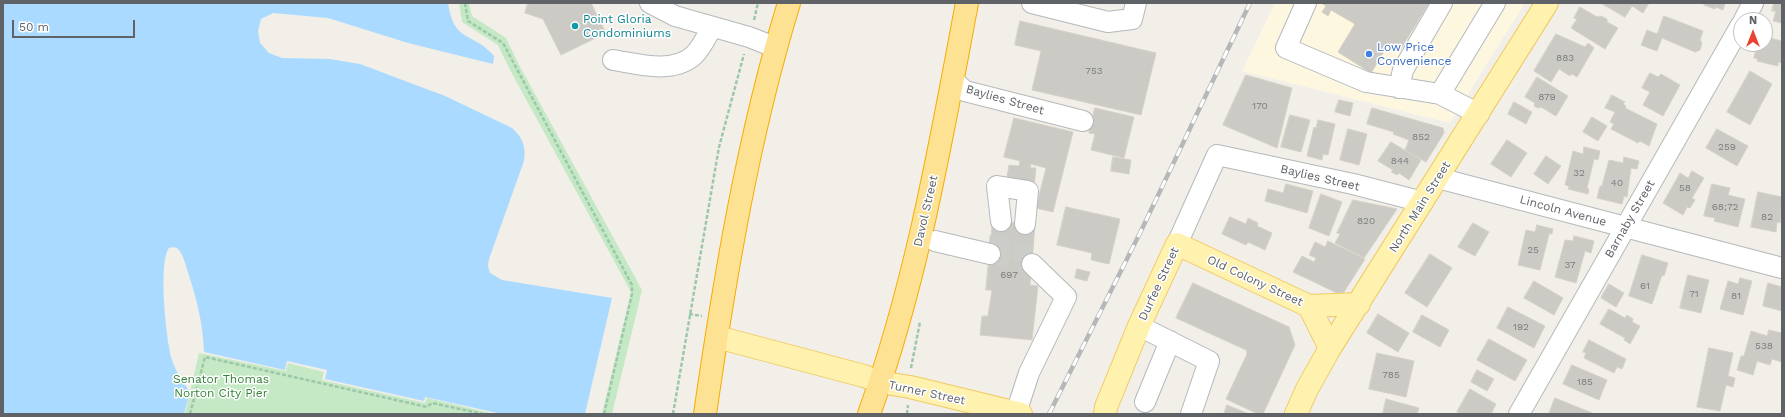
<!DOCTYPE html>
<style>
body{margin:0}
#map{position:relative;width:1785px;height:417px;overflow:hidden;background:#f1efe8;font-family:"Work Sans",sans-serif}
canvas{display:block}
.frame{position:absolute;inset:0;border:4px solid #5f6368;pointer-events:none}
.north{position:absolute;left:1733px;top:12px;width:40px;height:40px;box-sizing:border-box;background:#fff;border:1px solid #bfc1c3;border-radius:50%;rotate:0deg;font-size:11px;font-weight:700;line-height:16px;text-align:center;color:#5f6368}
.north::after{content:'';display:block;margin:auto;width:14px;height:18px;background:#ea4335;clip-path:polygon(50% 0,100% 100%,50% 72%,0 100%)}
.scale{position:absolute;left:12px;top:20px;width:123px;height:18px;box-sizing:border-box;border:2px solid #5f6368;border-top:0;padding-left:5px;font-size:12px;line-height:14px;white-space:nowrap;color:#5f6368;-webkit-text-stroke:3px #fff;paint-order:stroke}
</style>
<div id="map">
<canvas width="1785" height="417"></canvas>
<div class="frame"></div>
<div class="north">N</div>
<div class="scale">50 m</div>
</div>
<script>
const g = document.querySelector('canvas').getContext('2d');
g.lineJoin = 'round';
function fillPath(path, color) { g.fillStyle = color; g.fill(path, 'evenodd'); }
function stroke(path, color, width, dash) { g.strokeStyle = color; g.lineWidth = width; g.lineCap = dash ? 'butt' : 'round'; g.setLineDash(dash || []); g.stroke(path); }
function label(font, color, halo, rows, align = 'center') {
  g.font = font + ' "Work Sans",sans-serif'; g.lineWidth = 3; g.setLineDash([]); g.textBaseline = 'middle'; g.strokeStyle = halo; g.fillStyle = color; for (const [text, x, y, turn = 0] of rows) {
    g.save(); g.translate(x, y); g.rotate((+turn || 0) * Math.PI / 180); g.textAlign = isNaN(turn) ? turn : align; if (halo) g.strokeText(text, 0, 0); g.fillText(text, 0, 0); g.restore();
  }
}
fillPath(new Path2D(`
 M1275,3H1525L1450,123L1242,71Z`), '#fef7e0');
fillPath(new Path2D(`
 M459,3H469L472,16L506,38L518,63L642,290L612,414H602L631,292L509,68L498,45L462,22Z
 M199,353L286,371L288,363L324,372L322,380L425,403L427,398L495,414H185Z`), '#c5e8c5');
fillPath(new Path2D(`
 M3,3H448C454,44 473,31 494,56L493,64L408,43L328,18L273,13L261,19L258,31L260,43L269,53L282,58L330,59L360,64L445,96L512,128C523,138 526,146 524,161L489,259L488,266L490,273L502,280L612,298L585,414H502L425,397L424,401L325,379L327,370L287,361L285,370L204,352C203,322 196,297 187,269C185,263 183,254 178,249C176,247 172,247 169,248C158,261 166,341 172,360C176,372 182,381 190,392L184,414H3Z`), '#aadaff');
const building = new Path2D(`
 M528,3H591L606,33L561,55L543,19L525,13Z
 M1321,3H1429L1399,52L1388,45L1371,73L1338,52L1355,24L1331,10L1328,16L1322,12L1326,6Z
 M1601,3H1649L1643,13L1632,6L1625,17Z
 M1705,3H1725L1723,10L1716,7L1715,9L1704,5Z
 M1774,3H1782V23L1773,21L1776,11H1772Z
 M1580,7L1597,17L1601,16L1607,19V22L1618,28L1605,49L1571,28L1577,19L1574,18Z
 M1664,16L1703,31L1700,40L1702,43L1700,50L1695,52L1662,38L1657,51L1641,45L1647,30L1657,34Z
 M1020,21L1156,53L1141,115L1032,90L1041,51L1015,45Z
 M1556,34L1585,47L1588,43L1594,48L1577,77L1572,74L1570,76L1559,69L1551,82L1534,71Z
 M1765,37L1782,41V63L1778,62V66L1757,61L1758,59L1754,58L1757,44H1765Z
 M1750,71L1772,84L1750,125L1727,112Z
 M1650,73L1658,77L1661,74L1680,85L1663,116L1643,105L1650,92L1642,88Z
 M1246,75L1292,88L1277,148L1223,125Z
 M1537,77L1568,96L1556,116L1541,107L1538,108L1534,106L1535,103L1525,97Z
 M1612,95L1625,102L1623,104L1626,106L1625,108L1657,124L1649,146L1640,141L1638,143L1611,129L1614,124L1610,122L1615,112L1605,108Z
 M1339,100L1353,103L1350,116L1335,112Z
 M1514,102L1532,112L1526,124L1508,114Z
 M1095,108L1134,117L1124,158L1091,150L1095,134L1089,133Z
 M1372,108L1443,128L1444,133L1426,162L1405,150L1409,140L1393,134L1394,132L1367,124Z
 M1290,115L1310,120L1301,152L1281,147Z
 M1592,117L1607,126L1598,141L1583,132Z
 M1014,118L1073,132L1053,212L1036,208L1046,168L1031,164L1030,168H1036L1034,187L1006,183L1009,165L1019,166L1020,161L1004,157Z
 M1318,120L1335,124L1328,155L1323,154L1322,160L1307,156L1314,127L1316,128Z
 M1348,129L1367,134L1359,165L1340,160Z
 M1717,129L1748,146L1737,166L1706,148Z
 M1507,140L1527,153L1511,177L1491,164Z
 M1391,142L1421,160L1409,180L1399,173L1397,175L1391,172L1393,170L1378,161Z
 M1584,147L1600,151L1598,160L1594,159L1587,188L1589,189L1588,194L1568,189L1569,186L1565,185L1573,151L1583,154Z
 M1546,156L1561,166L1548,184L1534,174Z
 M1113,157L1131,160L1129,174L1111,171Z
 M1624,157L1639,161L1637,169L1631,168L1627,197L1624,196L1622,204L1597,198L1600,186H1602L1609,160L1623,163Z
 M1692,171L1704,178L1692,198L1695,200L1690,208L1687,207L1683,215L1663,203L1680,173L1688,178Z
 M1286,184L1313,191L1307,213L1265,201L1268,189L1283,193Z
 M1712,184L1730,188L1728,195L1745,199L1738,227L1714,221L1715,218L1704,216Z
 M1758,192L1782,197L1780,223L1777,222L1776,232L1751,227Z
 M1321,194L1342,202L1329,236L1309,228Z
 M1353,200L1397,209L1364,258L1335,243L1340,234L1337,233Z
 M1066,207L1120,219L1109,264L1091,260L1092,253L1057,245Z
 M1230,217L1246,224L1248,218L1258,223L1257,226L1272,233L1265,250L1248,242L1246,245L1222,234Z
 M993,220L1035,225L1030,285L1038,286L1032,340L980,335L982,316H988L992,290H986Z
 M1473,223L1489,232L1475,256L1458,247Z
 M1537,225L1553,229L1552,234H1549L1540,270L1518,265L1526,230L1535,232Z
 M1574,236L1594,241L1591,253L1585,251L1576,283L1555,277L1565,240L1573,241Z
 M1328,241L1365,259L1344,292L1342,293H1337L1293,272L1302,256L1314,262L1316,258L1309,255L1315,242L1325,247Z
 M1430,254L1452,268L1427,307L1405,293Z
 M1642,255L1668,263L1664,276L1662,275L1652,304L1629,296Z
 M1077,269L1090,272L1087,281L1075,278Z
 M1688,275L1709,280L1701,313L1680,308Z
 M1740,278L1752,281L1743,315L1720,309L1728,281L1738,284Z
 M1534,281L1563,298L1554,315L1524,298Z
 M1193,283L1289,327L1295,345L1263,414H1258L1226,399L1247,354L1246,350L1176,318Z
 M1768,283L1782,287V311L1763,306Z
 M1609,284L1624,293L1616,307L1601,298Z
 M1508,307L1545,326L1534,348L1497,328Z
 M1609,309L1625,318L1627,315L1633,319L1632,322L1640,326L1630,344L1624,340L1625,338L1600,324Z
 M1378,314L1409,333L1398,352L1367,333Z
 M1422,315L1449,330L1440,347L1413,332Z
 M1769,330L1782,333V362L1772,359L1770,365L1757,361L1753,375L1737,370L1741,356H1744L1751,331L1767,336Z
 M1489,339L1527,360L1515,381L1477,360Z
 M1589,340L1626,359L1622,369L1617,367L1614,373L1584,358L1586,353L1583,352Z
 M1709,348L1733,353L1728,376L1735,378L1733,387L1726,385L1720,411L1697,407Z
 M1377,353L1414,361L1406,397L1369,389Z
 M1572,365L1607,380L1599,400L1563,384Z
 M1477,370L1494,379L1487,391L1471,382Z
 M1470,389L1496,404L1491,414H1461L1457,412Z
 M1555,398L1592,413L1591,414H1549Z
 M1386,399L1419,408L1417,414H1383Z
 M1227,405L1249,414H1224Z`);
fillPath(building, '#cccac5');
stroke(building, '#d6d1c6', 1);
stroke(new Path2D(`
 M990,254L1032,264
 M998,256L1001,221
 M1022,262L1025,224`), '#ccccc8', 20, [20, 10]);
const minor = new Path2D(`
 M650,3L675,16L749,37L777,48
 M1032,3L1108,22L1132,19L1136,3
 M1306,3L1286,48L1366,82L1440,94L1479,114
 M1744,20L1753,3
 M613,60C638,64 672,74 693,56C701,49 707,36 712,27
 M953,80L965,91L1083,121
 M1399,88L1403,70L1442,3
 M1440,94L1495,3
 M1438,178L1782,268
 M1001,221L997,186L1028,191L1025,224
 M935,241L990,254
 M1177,244L1217,155L1353,184L1423,202
 M1139,326L1209,361L1191,414
 M1145,402L1170,341
 M1016,413L1029,373L1066,297L1032,264
 M1519,414L1741,25`);
const major = new Path2D(`
 M1309,306L1330,348
 M717,337L864,376L880,382L910,387L1021,414
 M1105,414L1106,407L1139,326L1177,244L1309,306L1359,304
 M1296,414L1307,389L1330,348L1547,3`);
const highway = new Path2D(`
 M705,414C725,276 748,137 789,3
 M869,414C917,281 941,141 967,3`);
stroke(minor, '#b5b8bc', 22);
stroke(major, '#f2c960', 24);
stroke(highway, '#f9ab00', 24);
stroke(new Path2D(`
 M465,3L468,21L503,43L632,285V294L604,414
 M754,20L758,3
 M689,314L702,316
 M911,368L920,322
 M190,414L205,357L427,407L432,403L483,414
 M673,414L719,147L744,54
 M907,414L908,405`), '#9cc7a9', 2.5, [4, 2]);
stroke(minor, '#fff', 20);
stroke(major, '#fff2af', 22);
stroke(highway, '#fde293', 22);
const rail = new Path2D(`
 M1049,414L1140,233L1250,3`);
stroke(rail, '#b6b7b8', 4.5);
stroke(rail, '#fff', 3, [9]);
for (const [x, y, r, color] of [
 [575,26,4,"#0f9aa8"],
 [1369,54,4,"#3f7fe0"]
]) { const dot = new Path2D(); dot.arc(x, y, r, 0, 2 * Math.PI); g.fillStyle = color; g.fill(dot); stroke(dot, '#fff', 1.5); }
label('10px', '#7a7d7f', null, [
 ["883",1565,58],
 ["753",1094,71],
 ["879",1547,97],
 ["170",1260,106],
 ["852",1421,137],
 ["259",1727,147],
 ["844",1400,161],
 ["32",1579,173],
 ["40",1617,183],
 ["58",1685,188],
 ["68;72",1725,207],
 ["82",1767,217],
 ["820",1366,221],
 ["25",1533,250],
 ["37",1570,265],
 ["697",1009,275],
 ["61",1645,286],
 ["71",1694,294],
 ["81",1736,296],
 ["192",1521,327],
 ["538",1764,346],
 ["785",1391,375],
 ["185",1585,382]
]);
label('12px', '#0d838f', '#fff', [
 ["Point Gloria",583,19],
 ["Condominiums",583,33]
], 'left');
label('12px', '#366cbe', '#fff', [
 ["Low Price",1377,47],
 ["Convenience",1377,61]
], 'left');
label('12px', '#5f6368', '#fff', [
 ["Baylies Street",1005,100,16],
 ["Baylies Street",1320,178,13],
 ["North Main Street",1420,207,-58],
 ["Davol Street",926,211,-77],
 ["Lincoln Avenue",1563,211,15],
 ["Barnaby Street",1630,219,-60],
 ["Old Colony Street",1255,281,25],
 ["Durfee Street",1159,284,-65],
 ["Turner Street",927,393,12]
]);
label('12px', '#348238', '#fff', [
 ["Senator Thomas",221,379],
 ["Norton City Pier",221,393]
]);
</script>
